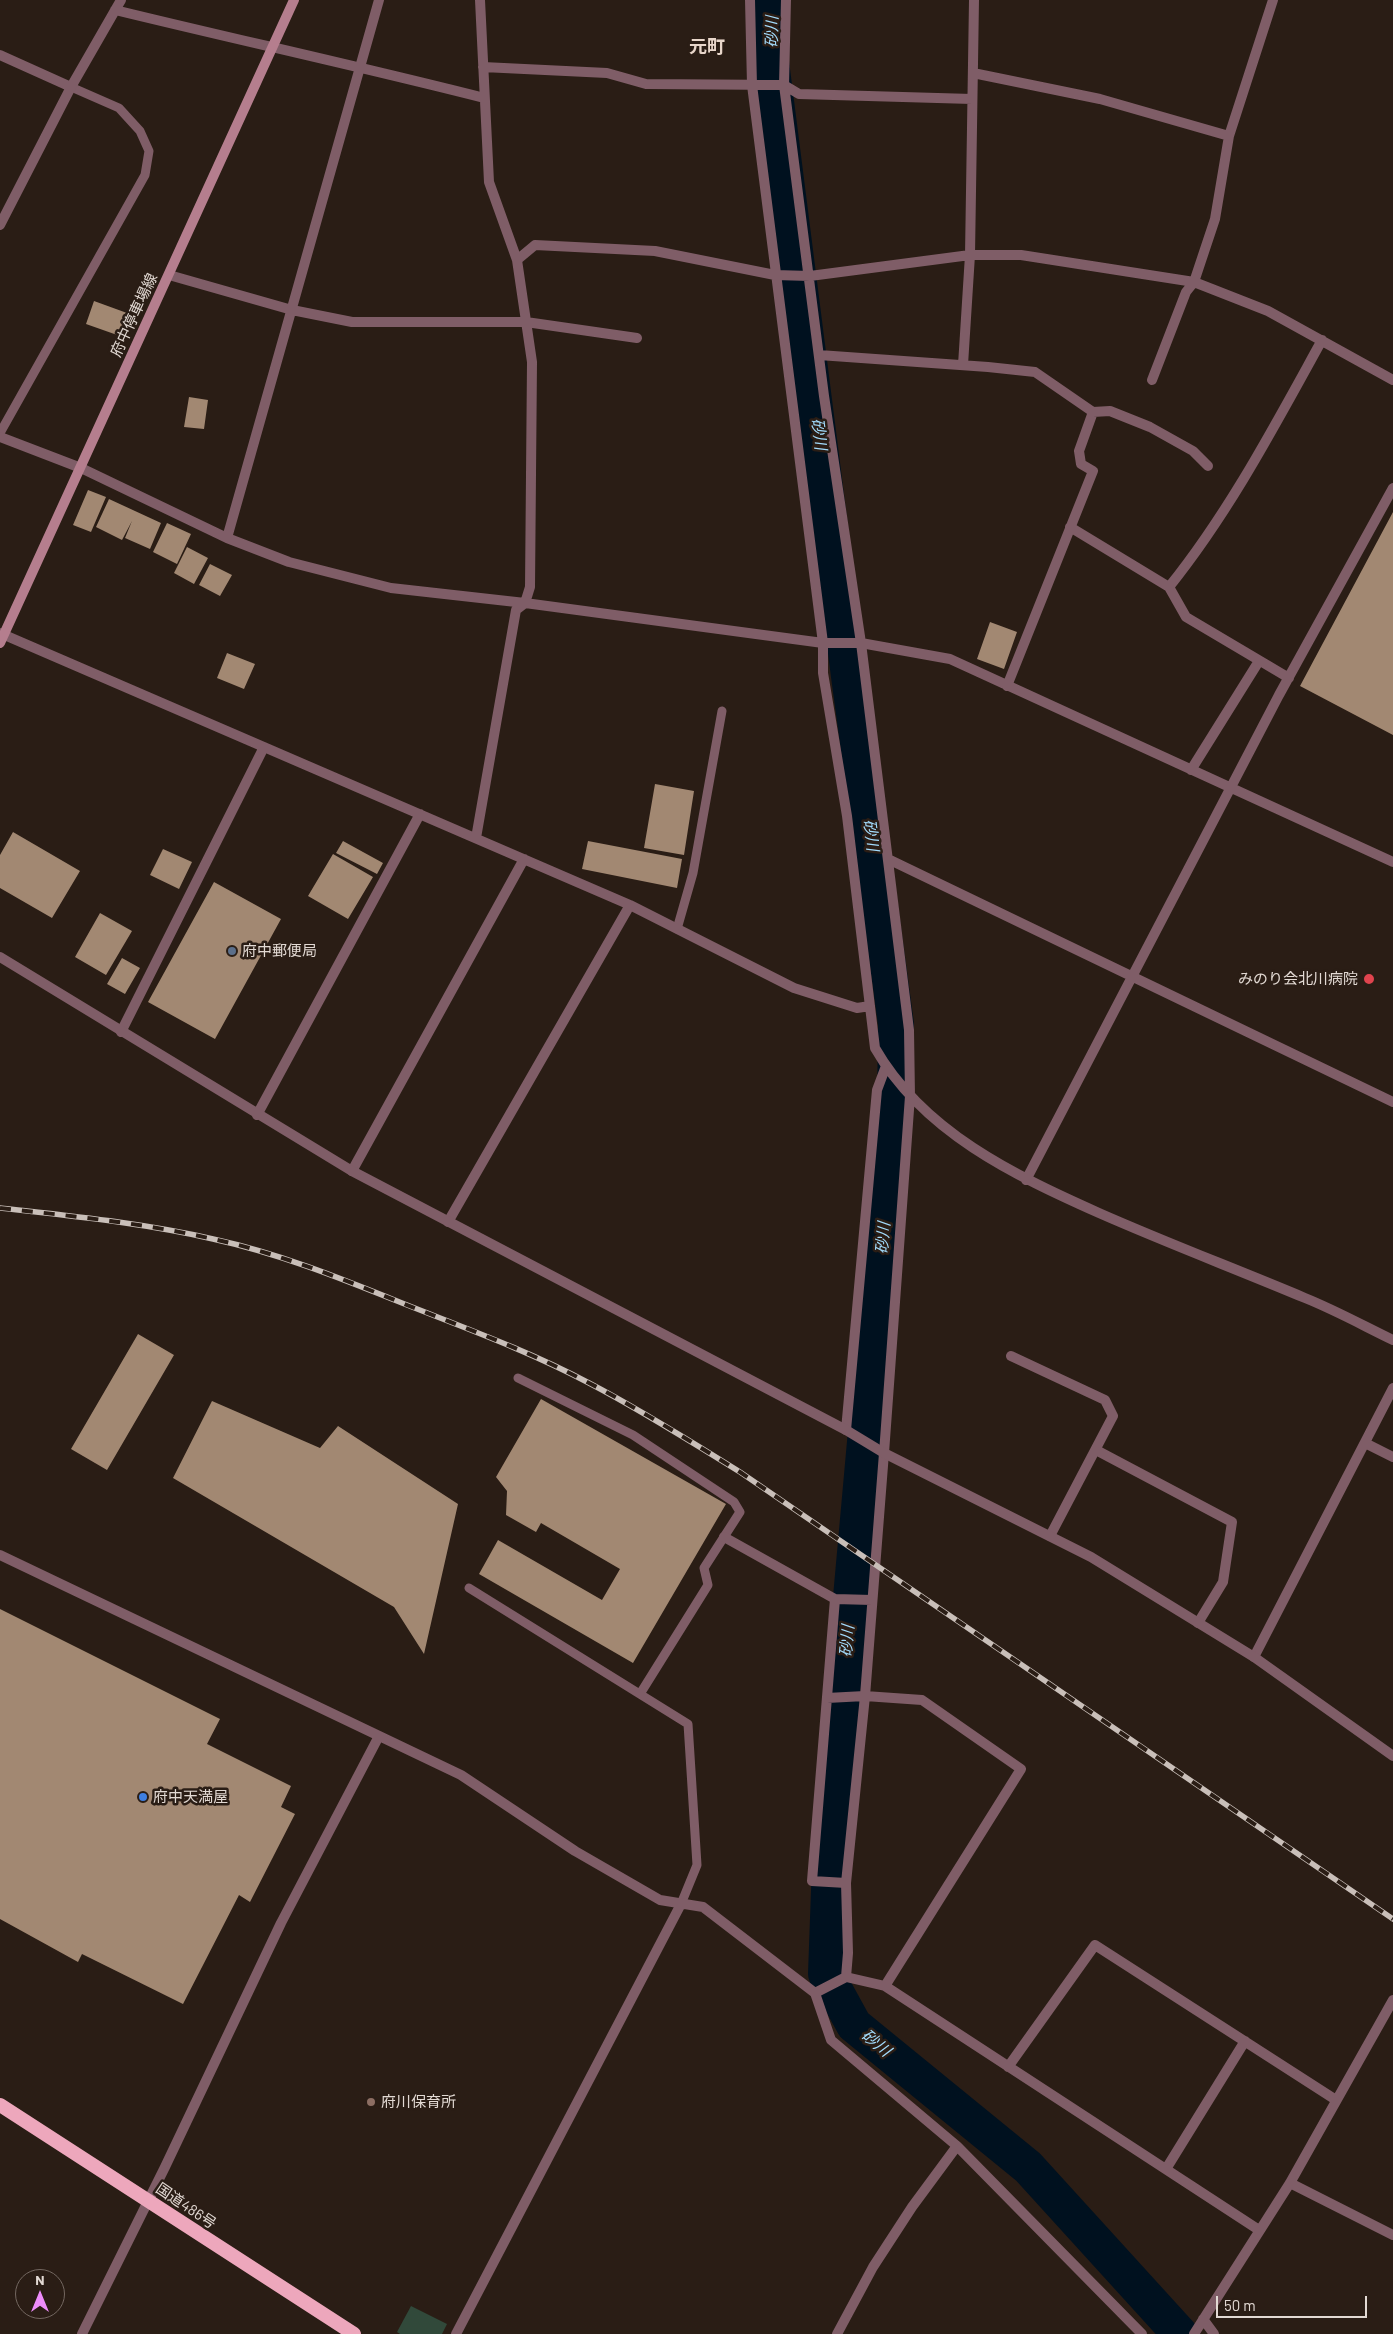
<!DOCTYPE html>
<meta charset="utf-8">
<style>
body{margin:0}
#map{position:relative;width:1393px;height:2334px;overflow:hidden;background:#2a1d15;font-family:Barlow,sans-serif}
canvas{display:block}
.north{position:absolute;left:15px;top:2269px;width:50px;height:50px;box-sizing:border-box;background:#2a1d15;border:1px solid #746861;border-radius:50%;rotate:0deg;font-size:14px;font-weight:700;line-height:20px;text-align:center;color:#e2d9d3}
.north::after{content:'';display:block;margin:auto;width:18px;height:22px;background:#ec8cfa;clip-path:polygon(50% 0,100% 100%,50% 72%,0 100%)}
.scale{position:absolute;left:1216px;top:2296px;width:151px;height:22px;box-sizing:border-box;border:2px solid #e2d9d3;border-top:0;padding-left:6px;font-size:15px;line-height:18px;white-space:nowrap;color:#e2d9d3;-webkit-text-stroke:4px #2a1d15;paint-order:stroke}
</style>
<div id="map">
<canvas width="1393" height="2334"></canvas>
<div class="north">N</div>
<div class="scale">50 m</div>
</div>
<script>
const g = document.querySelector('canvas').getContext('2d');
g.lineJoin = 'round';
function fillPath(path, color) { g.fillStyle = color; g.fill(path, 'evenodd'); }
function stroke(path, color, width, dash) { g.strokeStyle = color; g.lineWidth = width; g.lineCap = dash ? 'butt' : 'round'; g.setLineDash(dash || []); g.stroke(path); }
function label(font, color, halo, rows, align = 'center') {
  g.font = font + ' Barlow,"Noto Sans JP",sans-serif'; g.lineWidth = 5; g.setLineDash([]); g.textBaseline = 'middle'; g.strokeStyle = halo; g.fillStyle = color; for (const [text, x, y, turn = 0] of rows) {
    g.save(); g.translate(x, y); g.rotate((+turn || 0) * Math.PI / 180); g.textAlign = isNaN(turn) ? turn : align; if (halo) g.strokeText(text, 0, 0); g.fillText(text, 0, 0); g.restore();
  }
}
fillPath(new Path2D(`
 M411,2306L447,2324L442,2334H400L397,2332Z`), '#31493a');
stroke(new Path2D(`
 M772,0L771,62L849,676L896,1024L895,1109L832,1808L826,1974L854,2025L1028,2167L1180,2334`), '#00111f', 36);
fillPath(new Path2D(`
 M94,301L127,313L120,336L86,324Z
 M189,397L208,400L204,429L184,427Z
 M88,490L106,497L91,532L73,525Z
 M109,499L161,523L150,549L125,538L132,521L122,540L96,527Z
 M1393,512V735L1300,686Z
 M167,523L191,534L177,564L153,552Z
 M187,547L208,558L194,584L174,573Z
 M210,564L232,575L220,596L199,585Z
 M990,622L1017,632L1004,669L977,659Z
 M227,653L255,664L244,689L217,678Z
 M655,784L694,791L684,855L644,848Z
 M13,832L80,871L52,918L0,888V855Z
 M343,841L383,863L377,874L336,853Z
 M588,841L682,859L677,888L582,869Z
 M163,849L192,862L179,889L150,875Z
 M333,854L373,877L348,919L308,896Z
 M214,882L281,919L215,1039L148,1002Z
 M100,913L132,931L106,975L75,957Z
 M122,958L140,968L125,994L107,984Z
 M138,1334L174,1355L107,1470L71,1449Z
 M541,1399L726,1504L633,1663L479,1574L498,1540L602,1600L620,1569L541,1523L536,1532L506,1515L507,1491L496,1477Z
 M212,1401L320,1448L338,1426L458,1504L424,1654L394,1607L173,1478Z
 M0,1609L220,1719L207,1744L291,1786L281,1807L295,1814L250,1902L239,1895L183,2004L82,1954L78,1962L0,1919Z`), '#a28872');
stroke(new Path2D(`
 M0,433L145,175L149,151L140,131L119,108L71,87
 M677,929L693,873L722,711
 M518,1378L633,1435L734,1502L740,1512L704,1568L708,1585L640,1694
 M469,1588L688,1724L697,1865L681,1904`), '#7f5d67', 9);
stroke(new Path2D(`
 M480,0L489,182L517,260
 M750,0L752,85L823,643V673L847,816L875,1048C923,1132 1014,1175 1099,1213C1167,1243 1236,1269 1305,1298C1335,1310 1364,1326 1393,1340
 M786,0L784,85L824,396L861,643L909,1030L910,1096L884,1453L865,1696L846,1883L848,1953L846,1977
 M115,10C238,40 362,67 484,98
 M0,55L71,87
 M483,67L607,73L646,84L784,85L799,94L972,99
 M973,73L1100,99L1229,136
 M0,225L71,87L121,0
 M169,275L292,310L352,322H526L637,338
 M819,355L988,367L1035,372L1093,412L1079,451L1081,464L1093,471L1007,686
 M963,365L970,255L974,0
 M1152,380L1186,292L1194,282L1215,219L1229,136L1273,0
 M1093,412L1110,411L1150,427L1193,451L1208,466
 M0,437L81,468L227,538L289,562L391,588L525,603L823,643H861L950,659L1393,862
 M1070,527L1169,587L1186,617L1289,678
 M227,538L379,0
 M1169,587C1230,511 1275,425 1322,340
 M0,633L630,905L794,988L857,1008L870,1006
 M1191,770L1259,661
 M476,838L516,610L525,603L530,587L532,362L517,260L535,245L655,251L775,275L810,276L970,255H1021L1194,282L1268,311L1393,380
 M888,859L1393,1102
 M121,1032L264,747
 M257,1115L420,814
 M352,1171L524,859
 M1026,1180L1279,695L1393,488
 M448,1222L630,905
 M1011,1356L1105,1400L1113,1416L1050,1536
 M846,1430L877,1090L886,1066
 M1365,1443L1393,1457
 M1096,1450L1232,1522L1223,1582L1198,1623
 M724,1537L835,1599L872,1600
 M0,1555L461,1775L575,1851L660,1900L703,1907L815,1993L831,2040L957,2146L1142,2334
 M835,1599L812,1881L846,1883
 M1254,1657L1393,1388
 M827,1698L865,1696L922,1700L1021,1769L885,1986
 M815,1993L846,1977L885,1986L1259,2230
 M1008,2067L1095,1945L1336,2100
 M1166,2169L1245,2041
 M1290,2183L1393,2235
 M1203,2319L1214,2334
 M82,2334L165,2167L281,1923L379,1736
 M456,2334L681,1904
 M837,2334L873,2267L912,2207L957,2146
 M1194,2334L1290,2183L1393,2000`), '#7f5d67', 10);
stroke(new Path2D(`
 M0,957L352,1171L846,1430L884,1453L1091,1557L1254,1657L1393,1756`), '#7f5d67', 10);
stroke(new Path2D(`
 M0,643L294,0`), '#b57e8e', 10);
stroke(new Path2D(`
 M0,2105L354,2334`), '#eda7bc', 14);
const rail = new Path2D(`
 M0,1208C71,1216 143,1223 213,1239C278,1253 340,1278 402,1303C465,1328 529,1351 589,1383C641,1410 690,1441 740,1472L1393,1919`);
stroke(rail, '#c9bfb9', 5.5);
stroke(rail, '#2a1d15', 4, [11]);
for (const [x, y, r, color] of [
 [232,951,5,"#5c6f8a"],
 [1369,979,6,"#e0444e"],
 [143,1797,5,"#3f7fe0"],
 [371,2102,5,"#8d6e63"]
]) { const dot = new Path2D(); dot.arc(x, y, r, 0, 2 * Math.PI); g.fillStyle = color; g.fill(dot); stroke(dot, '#2a1d15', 2); }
label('15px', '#e2d9d3', '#2a1d15', [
 ["府中停車場線",134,315,-65],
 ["国道486号",186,2206,34]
]);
label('15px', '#e2d9d3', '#2a1d15', [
 ["府中郵便局",242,951],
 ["みのり会北川病院",1358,979,"right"],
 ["府中天満屋",153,1797],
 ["府川保育所",381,2102]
], 'left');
label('italic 16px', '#a2dbfc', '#2a1d15', [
 ["砂川",772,32,-89],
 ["砂川",819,434,83],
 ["砂川",871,835,83],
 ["砂川",883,1238,-85],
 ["砂川",847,1641,-85],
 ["砂川",876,2043,39]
]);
label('bold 18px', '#e8d6ca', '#2a1d15', [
 ["元町",707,47]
]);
</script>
